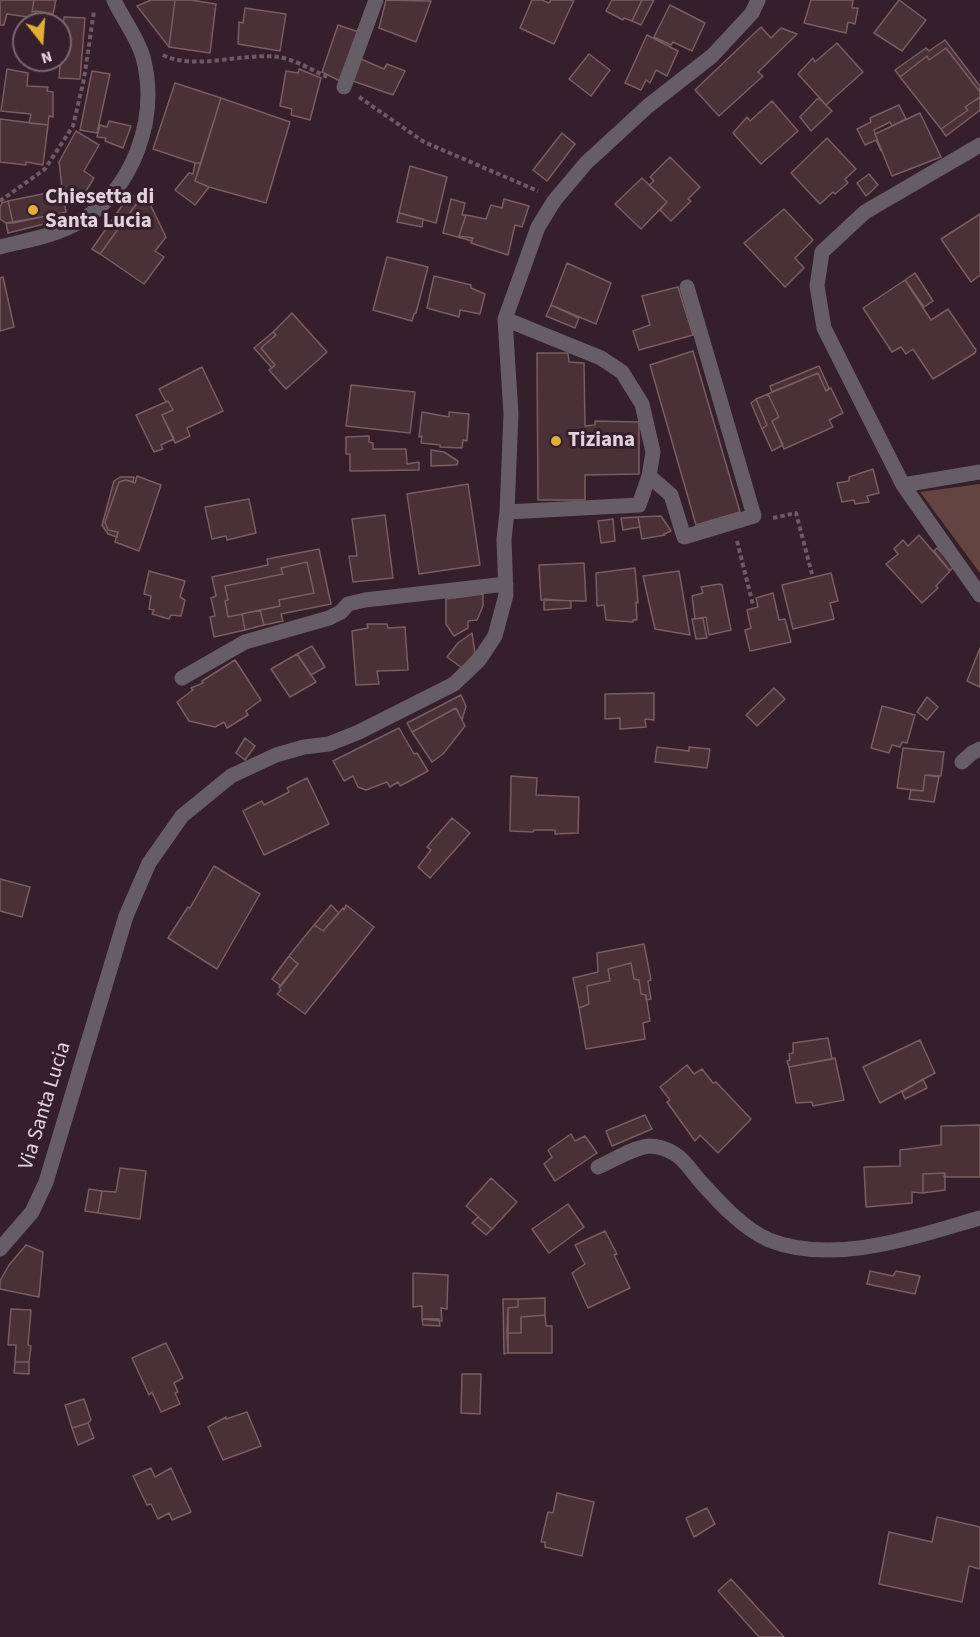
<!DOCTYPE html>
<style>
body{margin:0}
#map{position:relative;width:980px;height:1637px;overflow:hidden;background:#341f2b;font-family:"Source Sans 3",sans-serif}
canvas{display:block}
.north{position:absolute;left:12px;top:12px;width:60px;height:60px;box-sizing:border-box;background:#341f2b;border:2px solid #7a6771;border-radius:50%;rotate:163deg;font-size:16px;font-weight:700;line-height:24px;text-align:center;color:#e2d3da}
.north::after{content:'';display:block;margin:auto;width:21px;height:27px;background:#e1af34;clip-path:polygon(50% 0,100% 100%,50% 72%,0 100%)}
</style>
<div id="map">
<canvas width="980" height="1637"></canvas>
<div class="north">N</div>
</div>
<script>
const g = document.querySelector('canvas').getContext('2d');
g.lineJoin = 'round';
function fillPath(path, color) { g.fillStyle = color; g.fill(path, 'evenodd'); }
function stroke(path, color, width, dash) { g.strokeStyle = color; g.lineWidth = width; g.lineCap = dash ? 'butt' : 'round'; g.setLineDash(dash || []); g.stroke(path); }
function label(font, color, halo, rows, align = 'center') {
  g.font = font + ' "Source Sans 3",sans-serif'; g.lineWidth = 6; g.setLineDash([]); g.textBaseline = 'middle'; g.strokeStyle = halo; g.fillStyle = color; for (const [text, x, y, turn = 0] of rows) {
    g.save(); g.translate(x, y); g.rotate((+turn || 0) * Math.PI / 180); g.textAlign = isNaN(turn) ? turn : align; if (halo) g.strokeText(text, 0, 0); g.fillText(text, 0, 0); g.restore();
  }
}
fillPath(new Path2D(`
 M980,484V573L920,492Z`), '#644441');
const building = new Path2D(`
 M0,0H34L32,12L36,11L35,18L7,14L4,25H0Z
 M34,0H56L53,14L36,11L32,12Z
 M151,0H175L169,47L137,6Z
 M175,0H191L216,4L210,53L169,47Z
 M386,0L431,1L416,42L379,28Z
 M532,0H542L549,3L551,0H574L554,44L520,28Z
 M612,0H642L632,21L624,18L623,20L606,11Z
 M642,0H654L641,25L632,21Z
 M811,0H853L852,8H858L855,24L848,22L846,33L804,23Z
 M899,0L926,20L902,51L874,33Z
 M670,5L705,23L692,51L673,42L671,45L654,37Z
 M245,8L286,14L280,51L238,44L239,22L243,23Z
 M64,17L85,18L80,79L59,78Z
 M338,25L359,32L340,81L322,72Z
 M761,27L771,38L781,28L797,34L758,72L763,76L719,116L695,90Z
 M647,35L678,51L667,76L656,70L650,83L646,80L641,90L625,83Z
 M945,40L980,86V92L946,48L929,60L927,56L900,77L895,70L926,48L929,51Z
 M837,43L863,72L826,105L798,74L813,58L815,62Z
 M946,48L980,92V97L965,107L968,110L941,129L900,77L927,56L929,60Z
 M589,54L610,70L591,96L569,79Z
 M361,59L384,69L387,64L405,71L393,95L353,81Z
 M7,69L28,73L27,86L48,87L47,91L53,92V117L49,116L48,125L29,123L31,114L1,111Z
 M299,69L321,78L310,120L291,115L292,109L280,106L286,71L298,73Z
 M92,71L110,74L97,133L80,130Z
 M175,83L221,98L201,163H195L153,149Z
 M980,97V110L946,136L941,129L968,110L965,107Z
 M221,98L290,122L266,203L209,187L195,181Z
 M817,99H820L832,111L811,131L800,117Z
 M772,101L798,131L761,164L733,133L747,117L750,121Z
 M899,105L906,119L892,126L890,122L874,130L881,151L876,140L865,145L857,129L871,122L870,118Z
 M920,113L941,157L892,176L875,134Z
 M0,119L48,125L43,165L26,162V165L0,162Z
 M109,121L131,126L123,148L105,141L106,138L97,137L100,125L107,127Z
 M76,131L99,145L84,171L94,178L78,204L63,196L59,162Z
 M562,133L575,144L547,181L533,170Z
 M827,138L856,169L845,179L848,183L835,194L833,192L820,204L791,173Z
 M670,157L700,187L688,199L691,201L671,221L660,210L667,202L649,185L654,181L650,177Z
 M195,163H201L195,181L209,187L195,205L175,190L189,173L193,174Z
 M410,166L447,177L436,223L399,213Z
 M869,174L878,185L866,196L857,183Z
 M642,178L667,202L641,229L615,204Z
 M62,190L66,212L13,223L8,201Z
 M130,194L140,199L100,254L92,249Z
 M140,199L151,206L166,237L155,251L164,257L144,284L100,254Z
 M451,199L465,203L462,215H466L459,236L473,238L472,241L443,233Z
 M504,199L529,206L522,227L515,225L508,255L471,243L473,238L459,236L466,215L486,219L491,205L502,208Z
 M8,201L13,223H6L0,219V207L2,203Z
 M784,209L813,240L795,258L804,268L785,287L744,243Z
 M399,213L423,219L422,227L397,222Z
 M59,214L60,220L8,233L6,223Z
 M980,214V275L971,282L941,239Z
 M387,257L428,267L416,313L414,314L412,321L373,310Z
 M567,263L611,283L596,324L551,305Z
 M915,273L933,301L924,307L905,280Z
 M434,276L471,285V288L485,294L480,314L460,310L459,317L427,308Z
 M3,277L14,327L0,331V278Z
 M905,280L931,320L948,309L976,350L975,353L933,379L913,349L906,354L901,347L892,352L863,308Z
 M678,287L693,335L639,350L633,331L650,325L642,296Z
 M551,305L579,318L575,328L546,316Z
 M292,313L327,352L286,389L269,370L275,365L261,348L276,335L273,332Z
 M273,332L276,335L261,348L275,365L272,368L254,348Z
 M693,351L740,512L696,525L650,365Z
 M537,353H568L569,362L584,363L585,426L595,425V421L639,422V474L585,475V500H538Z
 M819,366L829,388L826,391L818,373L772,392L770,386Z
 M202,367L223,411L187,428L190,436L175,443L162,415L173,410L168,401L166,402L159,389Z
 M818,373L826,391L831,388L843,413L829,420L833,427L784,449L772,421L779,417L768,394Z
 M351,385L415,392L410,433L346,426Z
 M768,394L779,417L772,421L783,445L772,451L762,429L767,425L756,399Z
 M756,399L767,425L762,429L751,403Z
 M168,401L173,410L162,415L174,439L161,445L163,449L154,452L136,415Z
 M422,412L449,417V412L469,414L467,441L463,440L462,448L440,447V445L421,443L422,436L419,437Z
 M369,436V442L373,443V449H406L407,464L419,462V470L350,471V454H346V437Z
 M431,450L444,452L458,461L457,465L431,466Z
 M873,469L879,493L867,496L869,502L855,504L854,500L842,502L837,483L849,481V477Z
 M137,476L161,485L139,551L115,542L118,532L108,530L105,522L119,482L126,480L135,483Z
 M120,477H134L133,482L126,480L119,482L105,522L108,530L118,532L117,537L108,534L102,525L114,481Z
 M468,484L480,565L419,574L407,494Z
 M249,499L256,533L227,540L226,536L212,539L205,507Z
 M385,515L393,578L353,582L349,556H357L352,519Z
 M661,516L671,531L664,534L665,535L642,539L638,517Z
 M638,517L640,527L623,530L621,518Z
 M613,519L615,541L601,543L598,521Z
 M919,535L950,571L936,586L938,588L922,603L886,564L898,554L894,549L903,540L908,546Z
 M937,548L954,566L950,571L934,551Z
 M319,549L331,604L281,614L283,621L264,625L260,610L280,606L279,600L314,593L307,562L281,568L283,574L225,586L228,600L225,601L228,617L242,614L245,630L214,637L210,617L215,616L211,598L216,596L212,577L268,565L267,559Z
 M307,562L314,593L279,600L280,606L228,617L225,601L228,600L225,586L283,574L281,568Z
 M584,563L586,601L541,600L539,565Z
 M635,568L638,603L636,602L637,620H633V622L606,620L604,605L597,606L596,573Z
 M149,571L185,581L180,597L185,600L181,616L171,615L169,619L152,614L154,610L149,609L151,596L144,594Z
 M679,571L690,635L655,629L643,576Z
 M831,573L838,601L830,603L834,619L793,629L782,585Z
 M719,584L722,585L731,630L709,635L706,617L695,619L692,596L703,593L701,587Z
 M773,593L779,620L785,619L791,642L750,651L745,630L751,628L747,610L758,607L756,598Z
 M483,594V606L477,620L468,621V628L454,636L446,624V599Z
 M544,599L571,601V608L544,610Z
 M260,610L264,625L245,630L242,614Z
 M703,618L707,638L696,639L692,619Z
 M367,624H387L388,628L405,627L408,670L377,671L379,684L356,685L352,631L368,628Z
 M472,633L475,653L462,668L447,657L458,643Z
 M312,646L325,667L311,675L297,654Z
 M980,648V687L967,681Z
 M297,654L316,682L290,697L271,669Z
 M235,660L261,700L246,711L248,715L227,728L224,722L215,727L189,721L177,702L193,690L191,688L203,683L202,681Z
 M774,688L785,699L757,726L746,715Z
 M654,693V720L645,719L646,727L620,729V718L605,719V694Z
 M461,695L466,706L462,720L456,708L412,732L407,723Z
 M927,697L938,707L927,720L917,712Z
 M882,706L915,715L907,743L902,742L900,747L892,745L889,753L871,748Z
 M456,708L465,726L443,754L432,762L412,732Z
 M399,728L414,754L417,753L428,771L400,786L398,782L390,787L387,782L366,790L358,787L353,776L344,781L333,761Z
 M245,738L255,746L245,760L236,753Z
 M657,747L689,751V747L710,749L707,768L655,762Z
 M903,748L944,752L941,776L925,775L923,791L897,788Z
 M925,775L939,777L934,802L909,799L911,790L923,791Z
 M511,776L537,778L536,795L579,797L578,833L555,834V830H534L533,832L510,831Z
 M307,778L329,824L264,855L243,811L262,801L264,805L289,792L287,788Z
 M452,818L470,833L430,878L418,867L431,850L427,847Z
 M214,866L260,894L217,969L168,938L188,907L190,908Z
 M0,879L30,887L22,917L0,911Z
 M331,905L339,913L323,931L314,925Z
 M346,905L374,927L305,1014L277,994L281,990L279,987L298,964L289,956L314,925L323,931L343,908L344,910Z
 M644,944L651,980L648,981L651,999L646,1000V995L641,994L639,980L634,979L631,963L608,969L610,981L587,986L589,1004L579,1008L573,978L598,972L597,953Z
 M289,956L298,964L281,986L272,979Z
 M631,963L634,979L639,980L641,994L646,995L650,1021L643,1023L645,1039L586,1049L579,1008L589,1004L587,986L610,981L608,969Z
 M828,1038L832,1059L789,1067L787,1061L790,1060L789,1054L793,1053V1043Z
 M920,1040L935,1073L880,1103L863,1067Z
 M835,1058L844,1100L813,1106L812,1102L796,1103L789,1067Z
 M687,1065L694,1074L702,1069L713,1083L716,1082L751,1119L718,1153L700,1135L695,1141L667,1102L670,1100L660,1087Z
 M923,1079L927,1088L905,1099L902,1092Z
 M645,1115L652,1129L612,1146L606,1131Z
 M980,1125V1177H944L945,1173L923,1174V1193L912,1192V1203L866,1207L864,1167L900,1166V1150L941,1145V1126Z
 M571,1134L575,1141L585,1136L597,1153L555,1181L544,1164L552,1157L548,1150Z
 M120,1168L146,1171L140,1219L98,1213L102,1191L116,1192Z
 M945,1173V1190L923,1193V1174Z
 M491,1178L517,1202L492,1229L466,1206Z
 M89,1189L102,1191L98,1213L85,1211Z
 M568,1204L584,1227L549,1253L532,1229Z
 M478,1217L492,1229L486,1235L472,1223Z
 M605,1231L617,1254L614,1255L630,1288L588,1308L572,1273L585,1264L575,1245Z
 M26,1245L43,1252L39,1297L0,1289V1281L9,1265Z
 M870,1271L893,1276L896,1271L920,1276L915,1294L867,1284Z
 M413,1273L448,1275L447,1309L441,1308L442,1321L422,1319V1306L413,1307Z
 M545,1298V1315L521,1317V1333H507L508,1308L518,1307V1299Z
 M503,1299H518V1307L508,1308V1353L504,1354Z
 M11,1309L31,1310L28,1345L31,1346L29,1362H15L16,1345H8Z
 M545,1315L546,1326H552V1353H508L507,1333H521V1317Z
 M422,1319H439L440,1326L423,1325Z
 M166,1343L183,1378L174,1383L178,1392L175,1393L180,1404L161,1412L152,1392L149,1395L132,1358Z
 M15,1362H29V1374L14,1373Z
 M462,1374H481L480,1414L461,1413Z
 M84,1399L91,1420L88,1423L72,1428L65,1405Z
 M247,1412L261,1446L223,1460L208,1427L226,1417V1419Z
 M88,1423L94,1438L78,1445L72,1428Z
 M151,1468L155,1477L171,1468L191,1512L172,1520L169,1513L158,1519L151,1504L147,1505L133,1476Z
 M557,1493L594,1502L582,1556L545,1547V1542H541L548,1512L553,1513Z
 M707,1508L715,1524L694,1537L686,1518Z
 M937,1517L980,1527V1569L969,1566L962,1602L879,1584L889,1532L932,1542Z
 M731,1579L784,1637H759L718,1591Z`);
fillPath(building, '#4a3137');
stroke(building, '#795d62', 1.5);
stroke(new Path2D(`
 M163,55C195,71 245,52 279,57C296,60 312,70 327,77
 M359,97L424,142L538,191
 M0,201L45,169L73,126L84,79L94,11
 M773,518L796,513L812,574
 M737,541L753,605`), '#6d5a64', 4, [4.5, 3]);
stroke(new Path2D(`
 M344,87L376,0
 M980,145L865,212L822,252L817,286L824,328L903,485L980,595
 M0,247C27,240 55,236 79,222C134,189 159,118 143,57C137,36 123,20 114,0
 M505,319L601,358L622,372L642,404L653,452L649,476L639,505L507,512
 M649,476L671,495L684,537L754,516L687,287
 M903,485L980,472
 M182,678L245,642L329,618L341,612L348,604L365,600L506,584
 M962,762L972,753L980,749
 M598,1167C614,1160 632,1148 649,1146C659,1146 667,1149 675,1154C685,1160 692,1172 700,1181C719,1202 743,1229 769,1240C835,1266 916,1236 980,1218
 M0,1249L32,1212L46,1182L126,916L149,863L182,816L231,776L276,755L304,747L329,744L359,732L454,684L479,660L495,636L506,595L504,539L507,512L511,414L505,319L538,227L554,201L586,163L648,106L712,56L752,13L758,0`), '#665d66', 15);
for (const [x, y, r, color] of [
 [33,210,6,"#e1af34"],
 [556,441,6,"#e1af34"]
]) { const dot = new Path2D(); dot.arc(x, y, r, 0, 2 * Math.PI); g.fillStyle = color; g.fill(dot); stroke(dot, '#341f2b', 2); }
label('bold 21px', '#e2d3da', '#341f2b', [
 ["Chiesetta di",45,198],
 ["Santa Lucia",45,222],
 ["Tiziana",568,441]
], 'left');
label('21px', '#e2d3da', '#341f2b', [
 ["Via Santa Lucia",46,1106,-73]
]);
</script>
